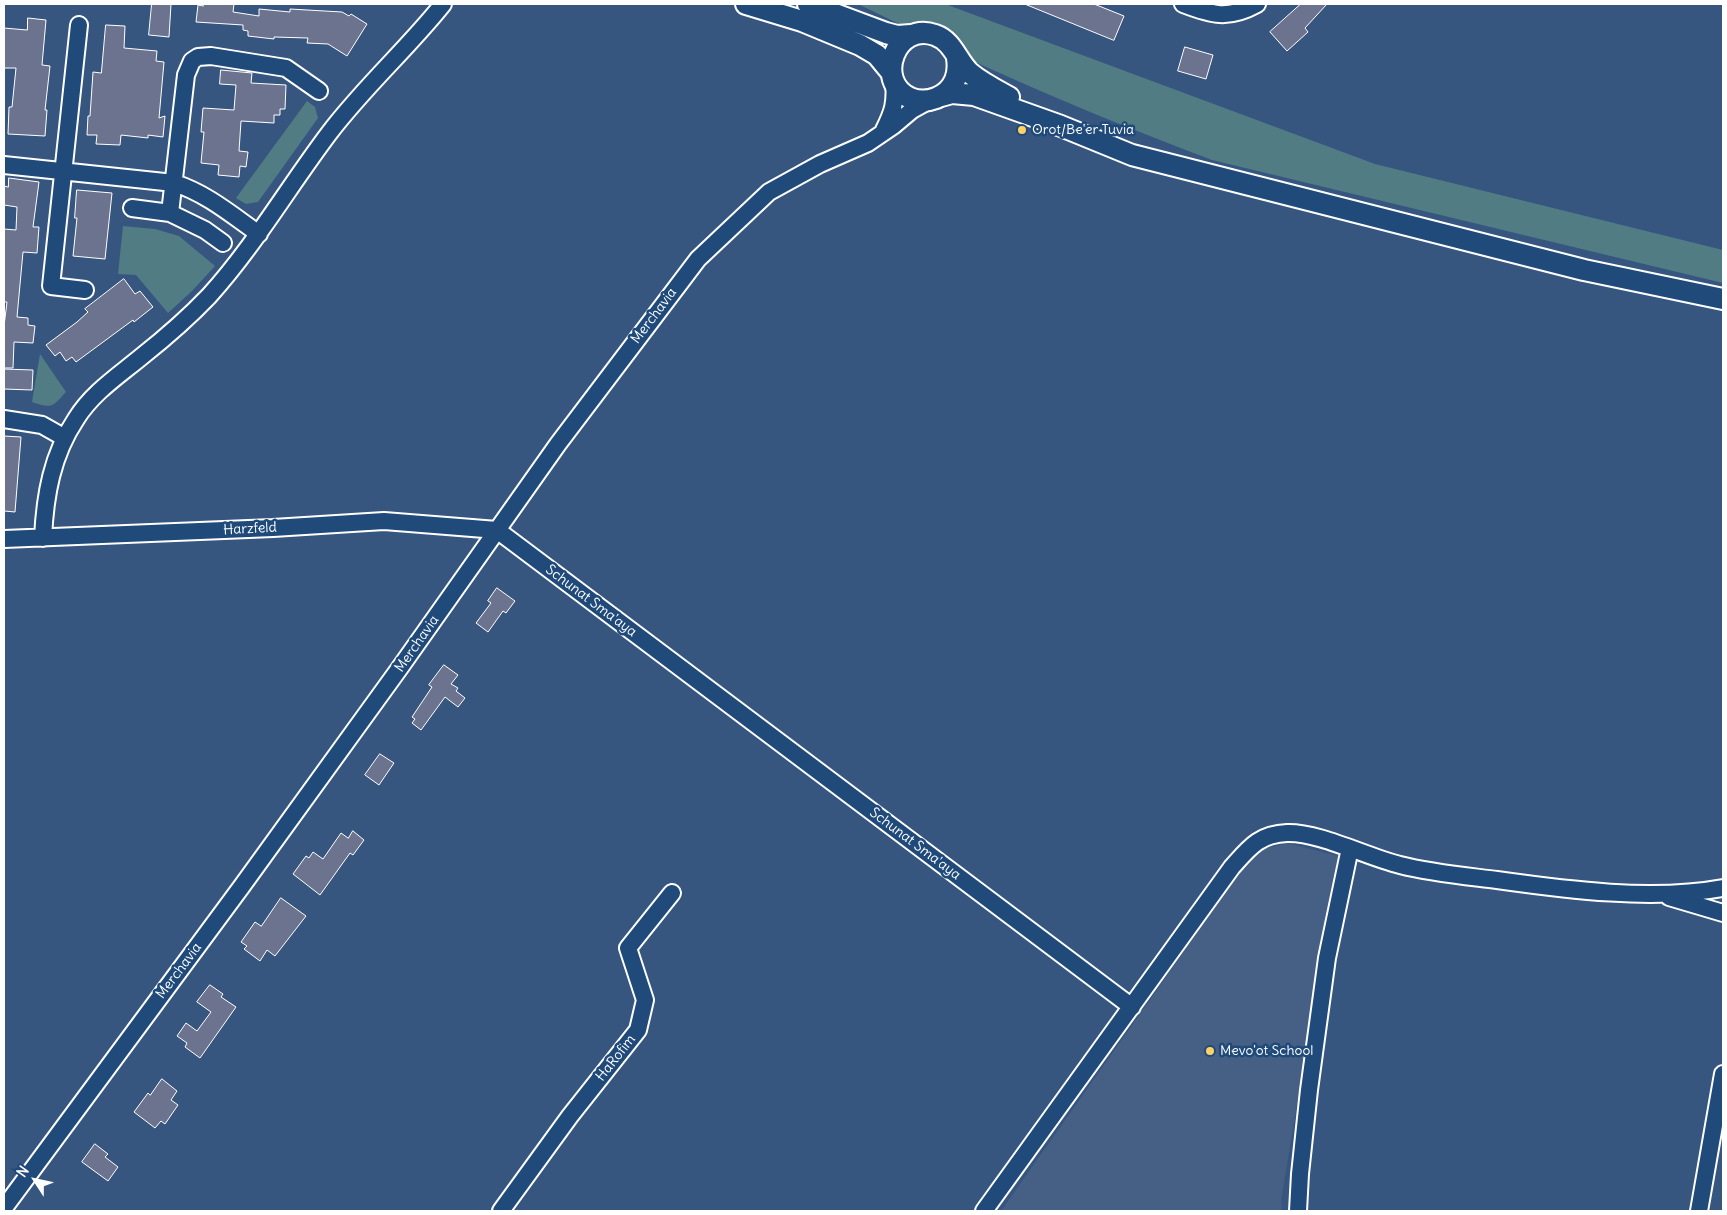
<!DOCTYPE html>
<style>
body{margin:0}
#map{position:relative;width:1727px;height:1215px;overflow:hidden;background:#365680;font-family:Delius,sans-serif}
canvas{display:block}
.frame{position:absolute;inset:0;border:5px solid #fff;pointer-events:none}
.north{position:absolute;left:10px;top:1155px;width:50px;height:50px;-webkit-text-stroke:4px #1f4a7a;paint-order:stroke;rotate:305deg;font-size:14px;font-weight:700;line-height:20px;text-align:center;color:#fff}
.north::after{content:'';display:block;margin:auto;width:18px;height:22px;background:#fff;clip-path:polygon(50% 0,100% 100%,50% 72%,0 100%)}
</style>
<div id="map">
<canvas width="1727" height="1215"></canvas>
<div class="frame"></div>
<div class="north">N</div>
</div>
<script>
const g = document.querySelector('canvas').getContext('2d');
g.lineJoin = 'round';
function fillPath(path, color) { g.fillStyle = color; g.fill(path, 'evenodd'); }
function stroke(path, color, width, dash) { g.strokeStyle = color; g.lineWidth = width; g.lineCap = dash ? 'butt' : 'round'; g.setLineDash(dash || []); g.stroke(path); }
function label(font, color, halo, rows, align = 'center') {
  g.font = font + ' Delius,sans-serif'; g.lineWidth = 5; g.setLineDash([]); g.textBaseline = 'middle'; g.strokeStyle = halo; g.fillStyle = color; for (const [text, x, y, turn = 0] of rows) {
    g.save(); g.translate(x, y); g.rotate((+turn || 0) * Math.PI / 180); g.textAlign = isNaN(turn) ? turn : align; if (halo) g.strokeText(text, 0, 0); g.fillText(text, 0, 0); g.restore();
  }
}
fillPath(new Path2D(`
 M1287,843L1338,856L1281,1201L1282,1211H1001L1240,872L1264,849Z`), '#465f84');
fillPath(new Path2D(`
 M858,4H945L1375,164L1723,250V283L1212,160C1135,131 1059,100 984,66C942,46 900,24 858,4Z
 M307,101L315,107L318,118L258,202L246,204L236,198Z
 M123,226L155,229L179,236L215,266L192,291L168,313L136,275L118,274Z
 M40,354L66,392C52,407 53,409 32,402Z`), '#517c84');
const building = new Path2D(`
 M152,4H171L169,37L149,35Z
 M203,4H234L233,12L259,16V9L290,12V9L342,12L349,16L351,14L367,24L347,56L328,44L307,43L308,38L274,37V39L248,36V31L243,30V25L196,22L198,5L203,6Z
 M1025,4H1094L1124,16L1114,40Z
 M1301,4H1327L1305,28L1308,32L1287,51L1270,32Z
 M28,18L46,20L42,65L50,66L45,110H47L45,136L8,134L9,107H12L16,68H4V28L27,30Z
 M106,25L125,26L124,48L157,51L156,61L164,62L159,118L165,116L163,137L148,135V138L121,135L120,145L96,144L97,135H87L88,116H90L93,72L101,73Z
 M1185,47L1213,55L1206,79L1178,71Z
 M221,70L252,73L251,83L286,85L285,109H280V115H274V123L241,121L239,151L248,152L246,167L240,166L239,177L218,175L219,165L201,163L204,132H201L203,108L234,110L236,85L220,84Z
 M9,178L39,182L33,227H39L37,253L23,252L17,317L28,318V325L35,326L33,343L14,342L13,368H4V326L7,302H4V229L16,230L17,207L4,205V186L8,187Z
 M77,190L112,193L105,259L73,256L77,218H75Z
 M124,279L135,294L140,291L153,307L134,322L133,320L76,362L72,357L66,361L60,352L55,356L46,345L77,322L88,312L85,309Z
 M4,369L33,370L32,390L4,389Z
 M4,436L21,437L15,512L4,511Z
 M497,588L515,601L506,613L503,611L488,632L476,623L491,603L488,601Z
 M444,665L458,675L451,684L458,688L456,691L465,698L458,707L445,697L421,730L412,723L415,719L412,717L432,687L429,685Z
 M380,754L394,763L379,785L365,775Z
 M353,831L364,840L353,855L350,853L320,895L293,874L306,856L309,858L313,852L323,859L341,833L348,838Z
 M281,898L306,916L275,956L267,950L260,961L244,949L247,946L241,942L255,922L261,926Z
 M210,985L223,994L221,997L236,1007L200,1058L185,1047L187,1043L177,1036L186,1023L197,1031L211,1012L197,1002Z
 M162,1079L177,1091L171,1100L178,1105L165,1124L161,1121L155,1128L134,1112L148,1093L150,1095Z
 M95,1144L108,1154L105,1157L118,1167L108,1181L82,1162Z`);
fillPath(building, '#6b738e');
stroke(building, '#fff', 1);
const minor = new Path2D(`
 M1183,4C1212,15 1228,20 1257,4
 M79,25L51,286L85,290
 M884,130C893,112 896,103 894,82
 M4,165L174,183C206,193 232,215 259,234
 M132,208L170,213L205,230L223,243
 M170,213L186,75L192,61L198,57L211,56L286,68L319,91
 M4,419L42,425L65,438
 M43,538C45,495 52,455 76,419C92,393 118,376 141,357C165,338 188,318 209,296C255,245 289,186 330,132C365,86 408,48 443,4
 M4,539L273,528L384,521L497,530L1132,1007
 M1669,897L1723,913
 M4,1208L242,886L399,669L558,444L698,259L769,192L820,164L868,143L893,126L912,110L930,100
 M501,1211L570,1116L638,1030L645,1000L628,948L672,893
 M984,1211L1232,867C1249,848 1259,834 1287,833C1319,832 1367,857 1400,865C1431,873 1465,876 1497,880C1568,890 1653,901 1723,888
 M1298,1211L1300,1174L1309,1090L1327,958L1350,848
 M1699,1211L1723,1074`);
const major = new Path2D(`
 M746,4L802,21L860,45L877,55L891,72
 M808,4L886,33L897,36L911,35
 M957,58C958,65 958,73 955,80C948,97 927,105 910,98C873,81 896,21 935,35C953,41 957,61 970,73C982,83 996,90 1009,97
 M941,96L952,93L974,95L1061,126L1132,155L1584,270L1723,299`);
stroke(minor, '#fff', 20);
stroke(major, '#fff', 24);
stroke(minor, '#1f4a7a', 16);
stroke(major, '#1f4a7a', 20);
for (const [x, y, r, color] of [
 [1022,130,5,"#ffd166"],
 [1210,1051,5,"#ffd166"]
]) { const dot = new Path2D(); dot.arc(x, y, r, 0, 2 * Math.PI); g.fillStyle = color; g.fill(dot); stroke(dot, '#1f4a7a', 2); }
label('14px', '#fff', '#1f4a7a', [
 ["Orot/Be'er Tuvia",1032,130],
 ["Mevo'ot School",1220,1051]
], 'left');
label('14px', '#fff', '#1f4a7a', [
 ["Merchavia",654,316,-53],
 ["Harzfeld",250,529,-3],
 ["Schunat Sma'aya",591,601,37],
 ["Merchavia",417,644,-55],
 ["Schunat Sma'aya",915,844,37],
 ["Merchavia",179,971,-53],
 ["HaRofim",616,1058,-52]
]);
</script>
